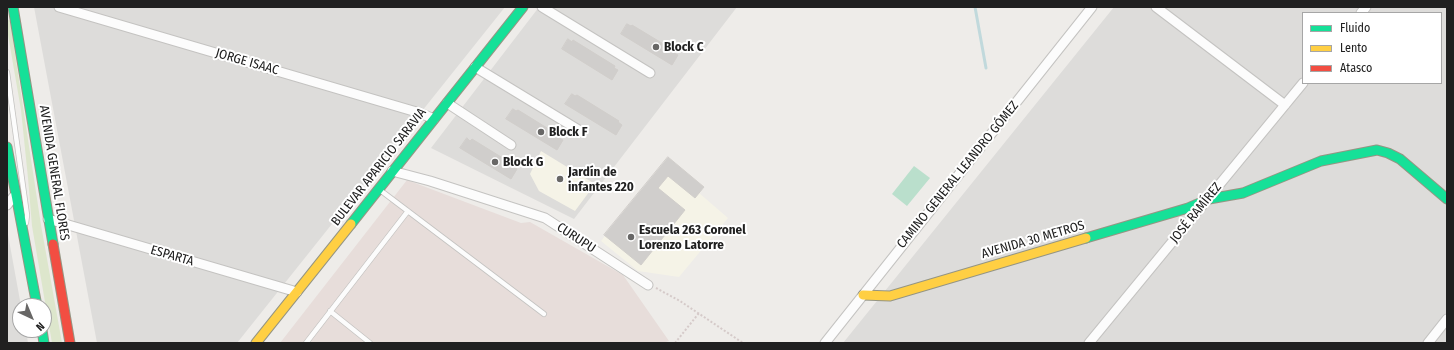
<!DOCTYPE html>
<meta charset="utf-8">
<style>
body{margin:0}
#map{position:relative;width:1454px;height:350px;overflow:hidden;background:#eeece9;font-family:"Fira Sans Condensed",sans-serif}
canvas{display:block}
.frame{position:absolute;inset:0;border:8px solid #202020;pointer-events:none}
.legend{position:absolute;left:1302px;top:12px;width:140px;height:72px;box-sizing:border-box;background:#fff;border:1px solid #a6a6a6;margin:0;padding:5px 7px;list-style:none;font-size:12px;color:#202020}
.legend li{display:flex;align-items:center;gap:8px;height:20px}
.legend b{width:20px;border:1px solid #a6a6a6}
.north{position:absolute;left:12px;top:298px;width:40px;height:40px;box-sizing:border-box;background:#fff;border:1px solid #a6a6a6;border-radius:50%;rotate:136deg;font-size:11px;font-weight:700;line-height:16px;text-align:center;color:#202020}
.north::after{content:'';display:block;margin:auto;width:14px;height:18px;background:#686766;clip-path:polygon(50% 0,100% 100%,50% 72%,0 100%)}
</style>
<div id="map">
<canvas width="1454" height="350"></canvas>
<div class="frame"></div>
<ul class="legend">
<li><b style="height:5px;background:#16e098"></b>Fluido</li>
<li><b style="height:5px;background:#ffcf43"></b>Lento</li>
<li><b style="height:5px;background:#f24e42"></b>Atasco</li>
</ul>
<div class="north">N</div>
</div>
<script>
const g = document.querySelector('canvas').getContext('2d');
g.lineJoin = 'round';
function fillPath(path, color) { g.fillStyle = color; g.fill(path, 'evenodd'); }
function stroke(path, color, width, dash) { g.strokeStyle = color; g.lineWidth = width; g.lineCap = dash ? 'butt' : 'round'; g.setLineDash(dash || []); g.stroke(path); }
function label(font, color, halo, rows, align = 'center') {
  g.font = font + ' "Fira Sans Condensed",sans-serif'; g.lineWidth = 4; g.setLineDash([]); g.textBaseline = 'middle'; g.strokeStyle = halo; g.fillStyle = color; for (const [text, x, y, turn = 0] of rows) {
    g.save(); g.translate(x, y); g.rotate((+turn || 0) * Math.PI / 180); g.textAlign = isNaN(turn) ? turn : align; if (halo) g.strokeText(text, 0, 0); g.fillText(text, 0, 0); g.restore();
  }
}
fillPath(new Path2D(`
 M34,7H505L237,343H97Z
 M539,7H737L574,219L431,148Z
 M1114,7H1447V343H843ZM1303,13H1441V83H1303Z
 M7,229L21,306H20V330H26L28,343H7Z`), '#dddcda');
fillPath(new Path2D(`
 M541,151L595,184L575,211L539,191L530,174Z
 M668,157L704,187L699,193L728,218L679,277L638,271L601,241Z`), '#f5f3e7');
fillPath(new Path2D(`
 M407,180L521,223L530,222L623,275L669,341L663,343H280Z`), '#e7ddda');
fillPath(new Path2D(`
 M7,19L10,21L41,225L62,343H52L32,226L28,178L21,110L7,29Z`), '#dde6cc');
fillPath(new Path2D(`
 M914,166L930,178L907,206L892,194Z`), '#badfcc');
stroke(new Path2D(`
 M975,7L986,68`), '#c1d9dc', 3);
const building = new Path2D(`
 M627,24L631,26L632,25L675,51L674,53L678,55L672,65L621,34Z
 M568,39L572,42L573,40L615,66L614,68L618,70L612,80L562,49Z
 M572,94L575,96L577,95L619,121L618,122L622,125L616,135L565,104Z
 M513,109L516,111L518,110L560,136L559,138L563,140L557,150L506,119Z
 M467,138L470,141L472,139L514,165L513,167L517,169L511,179L460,148Z
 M668,157L704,187L695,198L668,176L658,188L685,210L641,265L604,235Z`);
fillPath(building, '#d0cecc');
stroke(building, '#d1cecb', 1);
const lane = new Path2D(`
 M7,72L27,215L26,223
 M380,190L544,314
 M330,311L370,343
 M306,343L408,211`);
const street = new Path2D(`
 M59,7L420,113L434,119
 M542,7L650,73
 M1156,7L1285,105
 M1361,13L1366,7
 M475,67L582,132
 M447,103L511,145
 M392,171L430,181L545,218L648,285
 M7,205L15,195
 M48,219L297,292
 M825,343L1092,7
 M1089,343L1303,83
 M1428,343L1447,319`);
const fast = new Path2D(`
 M13,7L53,244
 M7,147L37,306
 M351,224L523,7
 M1086,238L1188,208L1209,199L1243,193L1321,161L1377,150L1388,153L1400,159L1447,199
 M42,330L44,343`);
const slow = new Path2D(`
 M863,295L890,296L1086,238
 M256,343L351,224`);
const jam = new Path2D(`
 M53,244L70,343`);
stroke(lane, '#c4c3c1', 6);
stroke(street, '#c4c3c1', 11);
stroke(fast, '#959583', 11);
stroke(slow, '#959583', 11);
stroke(jam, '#959583', 11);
stroke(new Path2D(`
 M656,288L680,301L743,343
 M675,343L699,313`), '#d5cac9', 2, [2, 2]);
stroke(lane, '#fcfcfc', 4.5);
stroke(street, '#fcfcfc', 9);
stroke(fast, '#16e098', 9);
stroke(slow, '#ffcf43', 9);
stroke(jam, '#f24e42', 9);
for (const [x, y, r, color] of [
 [656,47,4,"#686766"],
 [541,132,4,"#686766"],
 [495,162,4,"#686766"],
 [560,179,4,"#686766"],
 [631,237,4,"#686766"]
]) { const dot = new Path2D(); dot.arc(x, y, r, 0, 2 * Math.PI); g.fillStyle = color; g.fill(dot); stroke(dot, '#fff', 1.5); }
label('bold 13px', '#202020', '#fff', [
 ["Block C",664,47],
 ["Block F",549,132],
 ["Block G",503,162],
 ["Jardín de",568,172],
 ["infantes 220",568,187],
 ["Escuela 263 Coronel",639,230],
 ["Lorenzo Latorre",639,245]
], 'left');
label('13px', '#202020', '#fff', [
 ["JORGE ISAAC",247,62,16],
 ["BULEVAR APARICIO SARAVIA",379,167,-52],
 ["AVENIDA GENERAL FLORES",54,173,81],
 ["CAMINO GENERAL LEANDRO GÓMEZ",958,175,-51],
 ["JOSÉ RAMÍREZ",1196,213,-51],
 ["CURUPU",576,238,33],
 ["AVENIDA 30 METROS",1033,240,-16],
 ["ESPARTA",172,256,16]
]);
</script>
